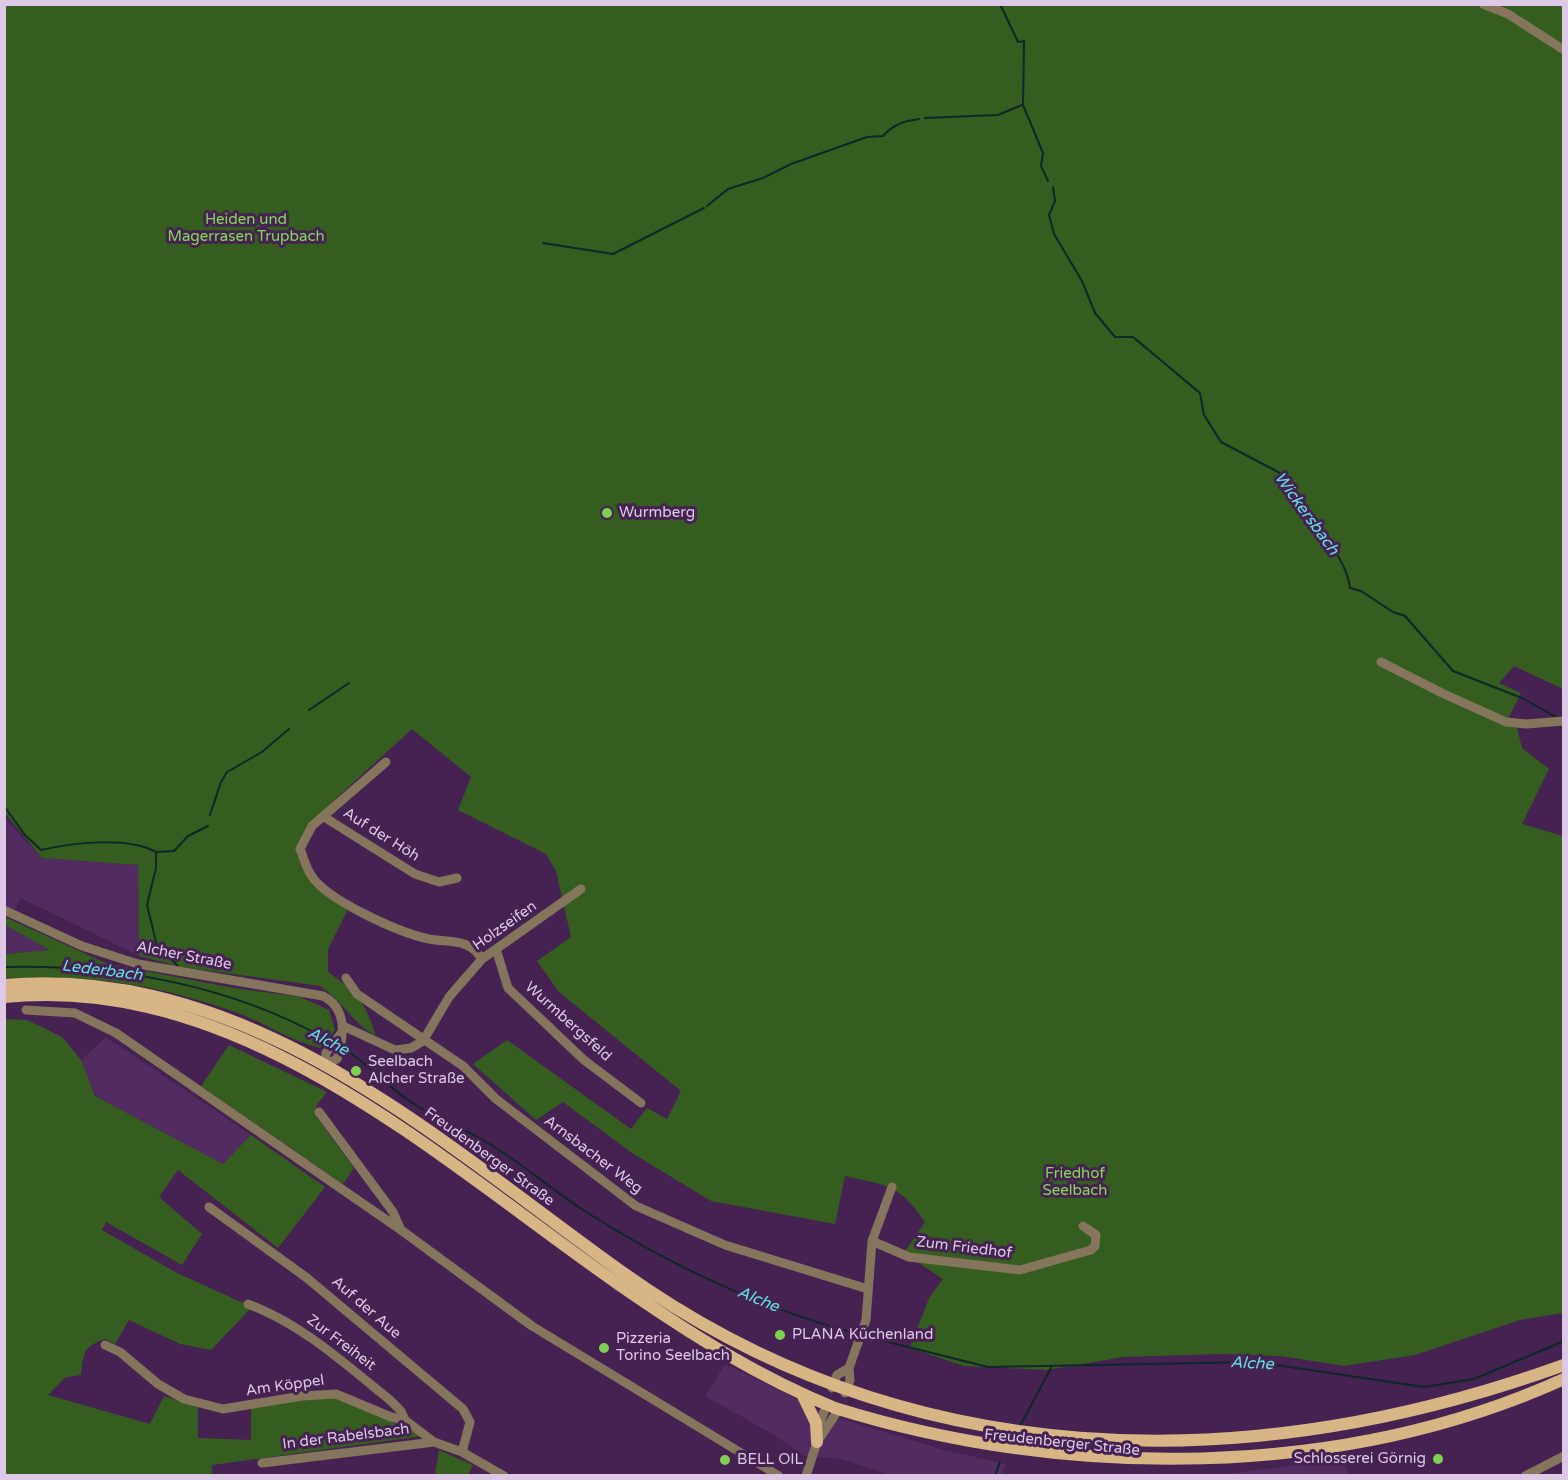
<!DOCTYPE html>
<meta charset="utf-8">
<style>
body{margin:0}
#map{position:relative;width:1568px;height:1480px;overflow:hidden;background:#452251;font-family:"Varela Round",sans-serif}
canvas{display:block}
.frame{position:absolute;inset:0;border:6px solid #ddc9e5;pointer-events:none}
</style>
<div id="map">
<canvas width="1568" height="1480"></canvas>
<div class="frame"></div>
</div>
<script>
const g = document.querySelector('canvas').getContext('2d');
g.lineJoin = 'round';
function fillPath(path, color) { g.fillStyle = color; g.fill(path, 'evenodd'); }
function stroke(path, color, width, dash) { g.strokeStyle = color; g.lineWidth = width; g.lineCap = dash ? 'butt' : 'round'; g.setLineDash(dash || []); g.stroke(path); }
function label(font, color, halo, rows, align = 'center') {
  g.font = font + ' "Varela Round",sans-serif'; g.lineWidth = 6; g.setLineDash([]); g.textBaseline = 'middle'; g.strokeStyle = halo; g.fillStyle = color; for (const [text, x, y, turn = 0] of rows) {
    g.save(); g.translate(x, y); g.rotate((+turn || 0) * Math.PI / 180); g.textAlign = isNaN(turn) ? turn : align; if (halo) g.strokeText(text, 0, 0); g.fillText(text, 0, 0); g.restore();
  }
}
fillPath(new Path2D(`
 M4,818L42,858L138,865L139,956L21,898L15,909L5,908Z
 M5,925L51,950L5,954Z
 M106,1037L251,1135L223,1164L95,1096L81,1060Z
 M725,1364L835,1417L944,1450L1006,1464L1001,1475L893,1476L842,1459L804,1456L774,1435L705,1396Z
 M1343,1459L1348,1475H1217Z`), '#522c60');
fillPath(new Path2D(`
 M4,5H1563V689L1514,666L1499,683L1521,693L1508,719L1517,728L1522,748L1549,769L1522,824L1563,836V1313L1520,1320L1415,1355L1344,1366L1281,1356L1218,1354L1124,1357L1046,1370L964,1366L910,1348L929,1298L943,1279L904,1253L925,1222C899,1184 888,1186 845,1176L835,1224L711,1201L632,1153L563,1102L536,1120L473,1064L507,1040L631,1129L647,1108L667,1119L681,1091L559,992L537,961L571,937L556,871L546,854L458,810L471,777L412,729L332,802L297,847L313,883L348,909L328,949V972C358,993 365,1002 376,1036C353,1023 342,1001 320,986L182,967L139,956L138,865L42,858L5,813Z
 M5,917L108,964L234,988L300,997L329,1010L335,1030L320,1048C290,1041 264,1022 235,1012C152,983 92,975 5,978V954L50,950L5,925Z
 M4,1019L27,1020L62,1037L81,1060L95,1096L223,1164L251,1135L325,1187L278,1248L178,1170L159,1197L202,1234L182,1265L106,1222L102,1230L177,1273L252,1307L211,1350L180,1344L129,1320L115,1344L105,1339C82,1347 84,1353 81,1375L66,1377L48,1395L150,1424L164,1396L198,1407V1438L251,1440V1408L334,1395L423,1436L212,1465V1475L5,1476Z
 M229,1045L327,1092L316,1106L317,1118L354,1168L343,1184L201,1086Z
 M439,1450L473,1465L468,1475H435Z`), '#355d20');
stroke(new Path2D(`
 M1000,4L1018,42L1024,41L1023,105L1043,153L1041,166L1048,181
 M925,118L998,115L1022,105
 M1053,187L1055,201L1049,215L1054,234L1082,281L1095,313L1115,337H1133L1200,393L1204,415L1221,442L1280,473L1304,509L1305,518L1316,527V531C1333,545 1347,566 1350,588L1361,591L1393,612L1405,616L1453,671L1522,698L1556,717
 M707,206L728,189L763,178L791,164L867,137L883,136C894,124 904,121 919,119
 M543,243L613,254L704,208
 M309,710L349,683
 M4,806L25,835L41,850C72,843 127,836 156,852V868L147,905L157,946L178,966
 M210,815L221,782L227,772L262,752L289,729
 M156,852L174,851L188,836L208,826
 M4,967C117,964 231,985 330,1041
 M343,1048C369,1064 388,1088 414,1104C437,1119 463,1128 486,1142C520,1162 550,1188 583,1210C669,1265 759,1308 858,1334
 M864,1336L988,1367L1256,1362L1424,1387L1474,1379L1564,1341
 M1020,1426L1051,1368
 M995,1476L1000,1462`), '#0e2728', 2);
stroke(new Path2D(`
 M1483,4L1508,14L1564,50
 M1381,662L1442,693L1506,722L1526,724L1564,721
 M386,762L312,826L300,849C304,858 306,868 311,875C326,900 400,933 429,939C451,943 469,938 482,959
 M324,817L415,874L439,882L457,878
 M4,910L82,946L138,964L323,996C348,1009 344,1036 337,1059L325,1065L326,1053L342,1032
 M496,949L508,988L584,1060L641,1103
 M346,978L357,994L463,1066L496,1099L636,1206L725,1245L868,1289
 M26,1010L75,1013L116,1033L401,1230L532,1326L779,1476
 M343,1026L395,1050L411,1048L423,1041L449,997L482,959L581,889
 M319,1112L393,1212L401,1230
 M209,1207L307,1278L463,1409L470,1422L462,1452
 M872,1241L909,1257L1020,1270L1091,1250L1095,1246L1096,1235L1083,1226
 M248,1304C302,1324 345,1364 390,1400L401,1411L405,1420
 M105,1345L120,1352L158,1384L184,1399L223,1409L302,1396L336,1394L391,1417L405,1420L434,1442L462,1452L504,1476
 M832,1388L837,1375L849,1368
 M845,1393L850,1380L849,1368L866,1320L872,1241L892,1187
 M817,1430L827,1404
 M262,1463L434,1442
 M806,1476L817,1442L839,1409
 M1525,1476L1564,1456`), '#86755d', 9);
stroke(new Path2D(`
 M4,985C249,964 437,1140 622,1272C906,1475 1245,1480 1564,1365
 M4,997C243,973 439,1160 621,1286C689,1333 758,1377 835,1408C1065,1480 1341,1480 1564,1379
 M802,1394L816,1423L817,1442`), '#d8b584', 12);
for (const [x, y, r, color] of [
 [607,513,6,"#7fd052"],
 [356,1071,6,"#7fd052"],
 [780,1335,6,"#7fd052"],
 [604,1348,6,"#7fd052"],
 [1438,1459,6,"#7fd052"],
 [725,1460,6,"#7fd052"]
]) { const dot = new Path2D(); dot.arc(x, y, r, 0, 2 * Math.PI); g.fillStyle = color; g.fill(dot); stroke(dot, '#452251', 2); }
label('15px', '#83d853', '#452251', [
 ["Heiden und",246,220],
 ["Magerrasen Trupbach",246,237],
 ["Friedhof",1075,1174],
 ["Seelbach",1075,1191]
]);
label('15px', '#ddc9e5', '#452251', [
 ["Wurmberg",619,513],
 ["Seelbach",368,1062],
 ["Alcher Straße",368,1079],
 ["PLANA Küchenland",792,1335],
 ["Pizzeria",616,1339],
 ["Torino Seelbach",616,1356],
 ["Schlosserei Görnig",1426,1459,"right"],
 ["BELL OIL",737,1460]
], 'left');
label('15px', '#ddc9e5', '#452251', [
 ["Auf der Höh",381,835,32],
 ["Holzseifen",505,926,-35],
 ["Alcher Straße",184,956,11],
 ["Wurmbergsfeld",568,1022,42],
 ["Arnsbacher Weg",593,1155,37],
 ["Freudenberger Straße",489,1157,36],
 ["Zum Friedhof",964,1248,7],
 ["Auf der Aue",366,1308,41],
 ["Zur Freiheit",341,1343,37],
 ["Am Köppel",285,1386,-8],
 ["In der Rabelsbach",346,1437,-7],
 ["Freudenberger Straße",1062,1443,6]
]);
label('italic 16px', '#62e1e3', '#452251', [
 ["Wickersbach",1306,514,54],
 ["Lederbach",102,971,7],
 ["Alche",328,1042,27],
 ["Alche",758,1300,22],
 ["Alche",1252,1364,3]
]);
</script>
